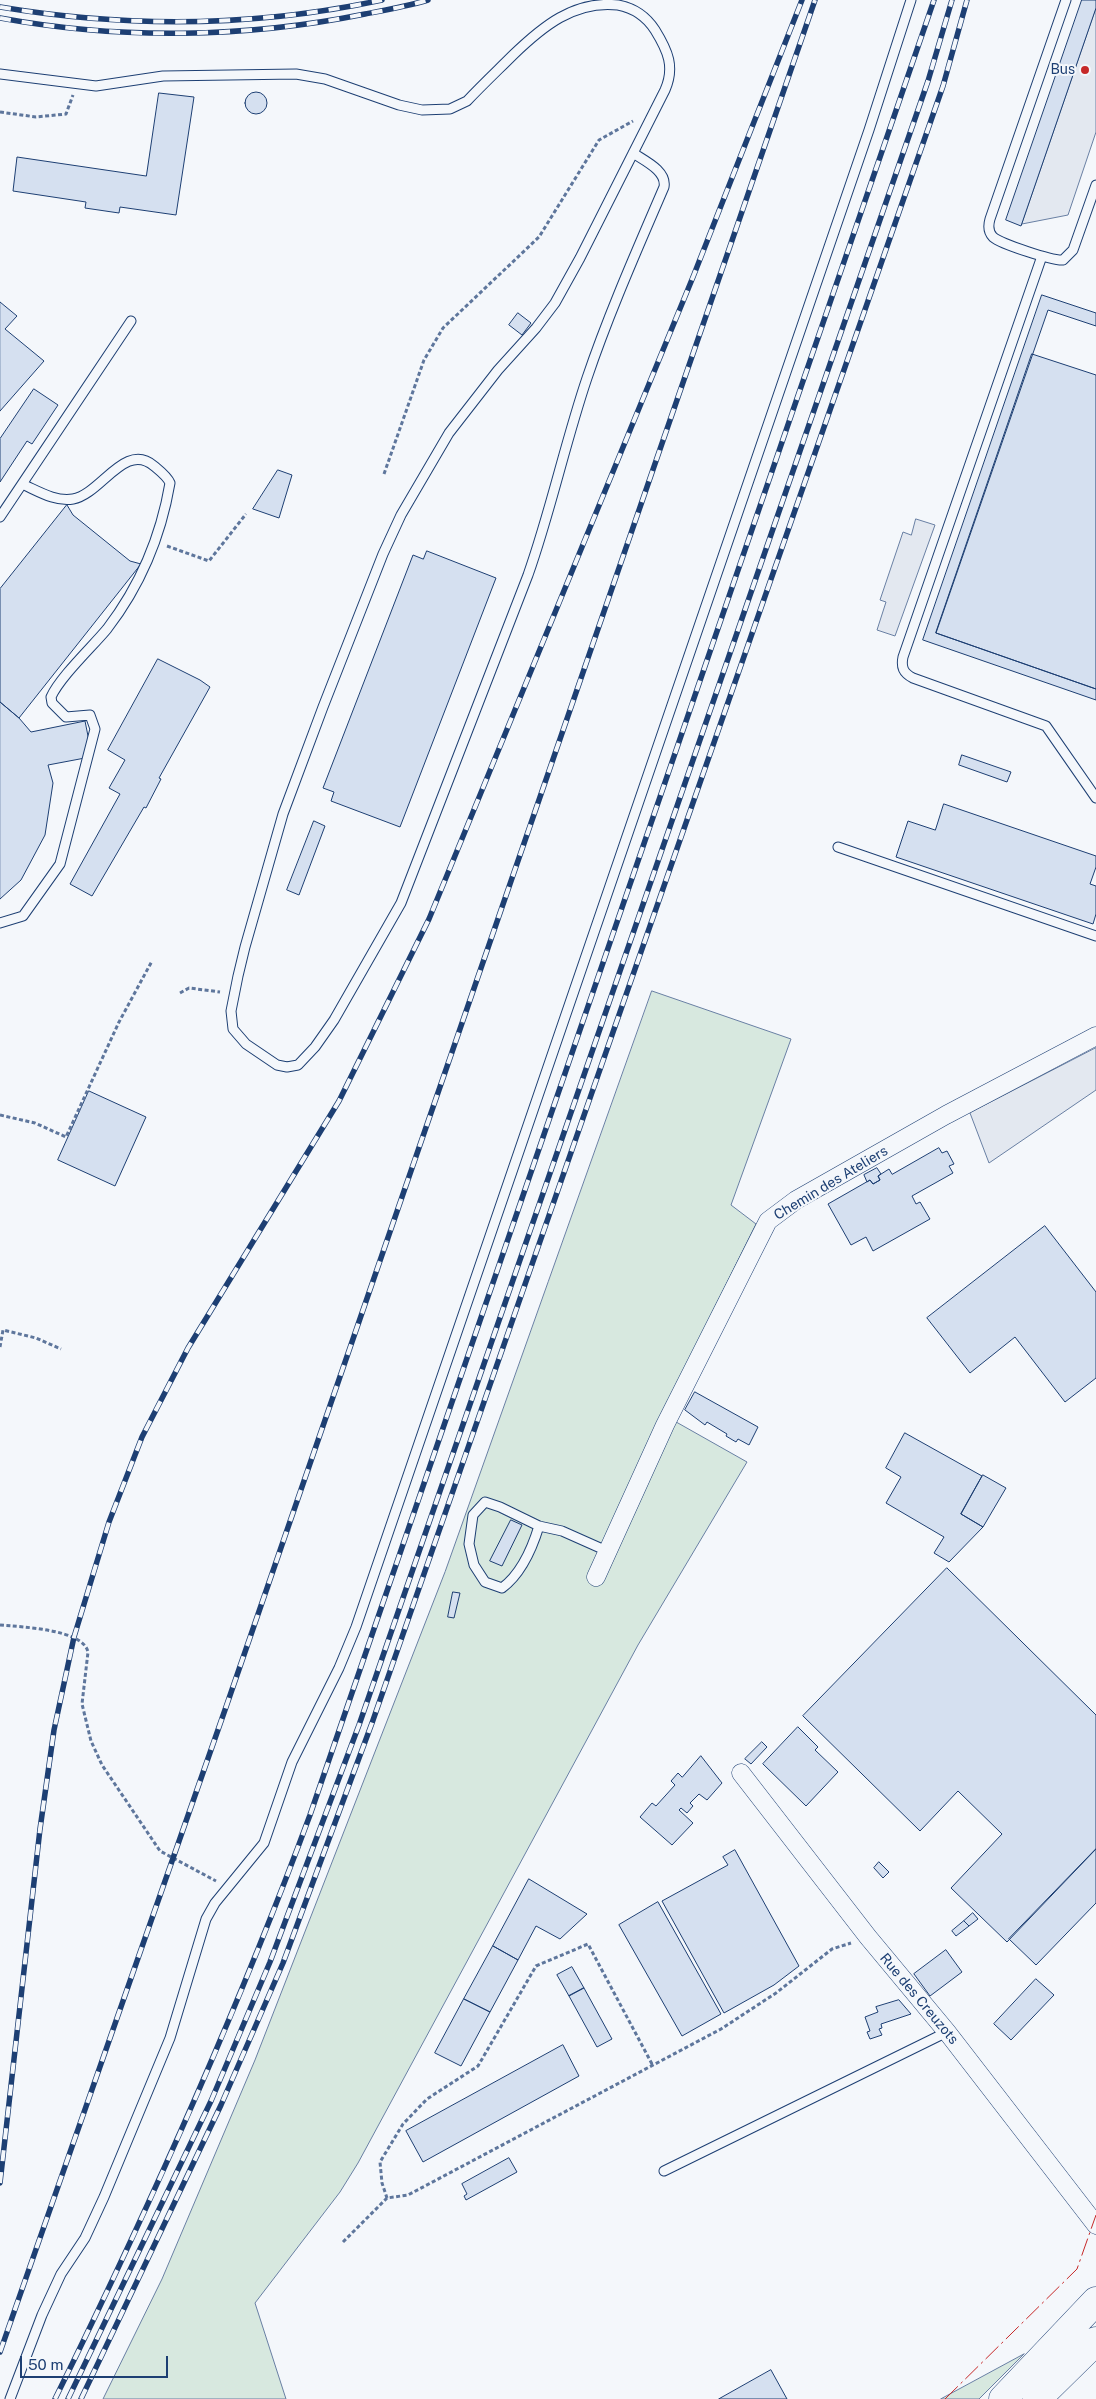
<!DOCTYPE html>
<style>
body{margin:0}
#map{position:relative;width:1096px;height:2399px;overflow:hidden;background:#f4f7fb;font-family:"Public Sans",sans-serif}
canvas{display:block}
.scale{position:absolute;left:20px;top:2356px;width:148px;height:22px;box-sizing:border-box;border:2px solid #1d3f73;border-top:0;padding-left:6px;font-size:15px;line-height:18px;white-space:nowrap;color:#1d3f73;-webkit-text-stroke:4px #f4f7fb;paint-order:stroke}
</style>
<div id="map">
<canvas width="1096" height="2399"></canvas>
<div class="scale">50 m</div>
</div>
<script>
const g = document.querySelector('canvas').getContext('2d');
g.lineJoin = 'round';
function fillPath(path, color) { g.fillStyle = color; g.fill(path, 'evenodd'); }
function stroke(path, color, width, dash) { g.strokeStyle = color; g.lineWidth = width; g.lineCap = dash ? 'butt' : 'round'; g.setLineDash(dash || []); g.stroke(path); }
function label(font, color, halo, rows, align = 'center') {
  g.font = font + ' "Public Sans",sans-serif'; g.lineWidth = 4; g.setLineDash([]); g.textBaseline = 'middle'; g.strokeStyle = halo; g.fillStyle = color; for (const [text, x, y, turn = 0] of rows) {
    g.save(); g.translate(x, y); g.rotate((+turn || 0) * Math.PI / 180); g.textAlign = isNaN(turn) ? turn : align; if (halo) g.strokeText(text, 0, 0); g.fillText(text, 0, 0); g.restore();
  }
}
const green = new Path2D(`
 M652,991L791,1039L731,1205L756,1224L662,1414L747,1462L638,1645L358,2163L340,2192L255,2303L286,2399H103L162,2279L255,2060L445,1572Z
 M1024,2354L979,2399H941Z`);
fillPath(green, '#d7e8df');
stroke(green, '#687fa3', 1);
const parking = new Path2D(`
 M1096,8V132L1068,215L1022,224Z
 M916,519L935,525L895,636L877,630L886,602L880,600L903,532L911,535Z
 M1096,1048V1090L989,1163L970,1113Z`);
fillPath(parking, '#e3e8f0');
stroke(parking, '#687fa3', 1);
const building = new Path2D(`
 M1082,0H1096V8L1021,226L1006,220Z
 M245 103a11 11 0 1 1 22 0a11 11 0 1 1-22 0Z
 M159,93L194,97L176,215L120,207L119,213L85,208L86,202L13,191L17,157L146,176Z
 M1042,295L1096,313V326L1048,310L936,633L1096,689V700L923,640Z
 M0,302L17,316L5,329L44,361L0,411Z
 M518,313L531,323L522,335L509,325Z
 M1032,354L1096,375V689L936,633Z
 M34,389L58,405L32,444L27,441L0,482V439Z
 M278,470L292,475L279,518L253,509Z
 M67,505L73,515L130,561L141,564L19,718L0,702V589Z
 M427,551L496,578L400,827L331,801L334,792L323,788L413,555L423,559Z
 M158,659L200,680L210,687L159,778L161,779L146,808L144,807L92,896L70,884L120,794L109,788L125,760L108,750Z
 M0,702L19,718L31,732L85,721L90,746L85,758L48,765L53,783L45,835L21,880L0,899Z
 M962,755L1011,772L1007,782L959,765Z
 M944,804L1096,856V867L1090,884L1096,886V914L1093,924L896,857L908,821L935,830Z
 M314,821L325,826L299,895L287,890Z
 M89,1091L146,1117L115,1186L58,1160Z
 M939,1148L942,1153L947,1151L954,1164L949,1166L953,1173L912,1196L916,1204L920,1202L930,1219L873,1251L866,1237L851,1245L828,1204L870,1180L873,1184L880,1180L878,1176L889,1169L892,1174Z
 M877,1168L881,1174L878,1176L880,1180L873,1184L870,1180L867,1182L864,1175Z
 M1045,1226L1096,1292V1378L1065,1402L1015,1337L970,1373L927,1318Z
 M695,1392L758,1427L749,1445L738,1439L736,1442L726,1436L727,1434L707,1422L705,1425L685,1410Z
 M905,1433L982,1476L961,1514L983,1527L949,1562L934,1553L944,1537L886,1503L901,1477L886,1468Z
 M983,1475L1006,1488L983,1527L961,1514Z
 M511,1520L522,1525L502,1566L490,1561Z
 M947,1568L1096,1715V1849L1007,1942L951,1888L1002,1834L958,1791L920,1831L803,1716Z
 M453,1592L460,1593L454,1618L448,1617Z
 M798,1727L818,1747L815,1750L838,1772L806,1806L763,1764Z
 M762,1742L767,1747L751,1764L745,1759Z
 M701,1756L722,1783L707,1800L699,1794L690,1803L693,1806L687,1813L681,1808L679,1810L693,1823L672,1845L640,1817L652,1803L656,1806L675,1785L671,1781L678,1773L682,1777Z
 M1096,1849V1903L1036,1965L1009,1939Z
 M735,1850L799,1966L774,1985L724,2013L662,1901L728,1865L723,1857Z
 M879,1862L889,1872L883,1878L874,1868Z
 M529,1879L587,1914L560,1939L536,1926L518,1960L493,1946Z
 M658,1902L721,2014L682,2036L619,1925Z
 M973,1913L978,1919L969,1926L964,1921Z
 M964,1921L969,1926L956,1936L952,1931Z
 M493,1946L518,1960L490,2012L464,1999Z
 M946,1950L962,1972L930,1996L914,1974Z
 M572,1967L584,1988L569,1996L557,1975Z
 M1036,1979L1054,1995L1011,2040L994,2024Z
 M584,1988L612,2039L597,2047L569,1996Z
 M464,1999L490,2012L461,2066L435,2053Z
 M899,2000L911,2014L881,2024L882,2028L879,2029L882,2035L870,2039L867,2032L870,2031L865,2017L878,2012L876,2007Z
 M563,2045L579,2076L423,2162L406,2131Z
 M509,2158L517,2172L466,2200L464,2196L467,2194L462,2184Z
 M771,2370L787,2399H719Z`);
fillPath(building, '#d5e0f0');
stroke(building, '#1d3f73', 1);
const lane = new Path2D(`
 M1066,0L990,219C988,226 988,232 993,237C1001,244 1053,261 1063,260L1073,250L1096,185
 M0,74L96,86L163,76L296,74L325,79L399,105L422,110L450,109L467,101C482,85 498,70 513,55C542,27 574,0 618,5C634,8 646,16 655,30C668,51 675,67 665,90L580,258L555,303L536,328L498,370L449,433L401,515L383,554L323,707L283,814L245,947L238,976L231,1011L233,1029L246,1044L277,1065L287,1067L298,1065L315,1047L334,1020L401,903L528,575C551,510 565,443 587,378C609,313 637,250 664,187C667,171 645,161 633,153
 M1042,256L903,657C901,667 903,673 913,678L1046,726L1096,798
 M0,517L131,321
 M838,847L1096,936
 M0,923L23,916L60,864L95,729L90,715L66,717L52,703L51,697C60,677 92,647 107,629C140,586 161,536 170,483C167,476 160,471 154,466C125,441 101,494 73,499C55,502 38,491 22,484
 M539,1526C532,1549 521,1574 502,1588L485,1582L474,1565L469,1544L473,1515L485,1502L500,1507L539,1526L562,1531L607,1551
 M664,2171L947,2032
 M10,2399L42,2315L61,2274L85,2238L104,2197L170,2038L206,1919L215,1903L264,1843L292,1762L339,1668L356,1627L869,130L911,0`);
const street = new Path2D(`
 M596,1577L665,1425L768,1221L796,1200L946,1115L1096,1036
 M741,1773L868,1937L947,2032L1096,2225`);
const primary = new Path2D(`
 M1003,2399L1096,2301
 M1037,2399L1096,2341`);
stroke(lane, '#1d3f73', 11);
stroke(street, '#1d3f73', 19);
stroke(primary, '#1d3f73', 29);
stroke(new Path2D(`
 M0,112L36,117L66,114L73,95
 M384,474L424,360L443,328L539,237L599,140L633,121
 M167,546L209,561L246,514
 M180,993L189,988L220,992
 M0,1115L35,1123L66,1137L119,1022L152,961
 M0,1347L3,1330L36,1338L61,1349
 M0,1625C21,1627 83,1629 88,1652L82,1704L91,1741L102,1765L160,1851L216,1881
 M652,2064L588,1944L536,1966L478,2066L427,2099L403,2124L380,2162L382,2183L387,2198L408,2195L721,2029L776,1993L832,1949L851,1943
 M343,2242L387,2198`), '#5e769c', 3, [4, 2.5]);
stroke(lane, '#f4f7fb', 9);
stroke(street, '#f4f7fb', 18);
stroke(primary, '#f4f7fb', 28);
const rail = new Path2D(`
 M0,7C127,28 256,27 382,0
 M0,18C120,40 246,38 365,14C386,10 408,6 428,0
 M0,2183L40,1829L54,1730L74,1637L109,1522L142,1437L188,1348L339,1101L429,919L693,277L802,0
 M0,2352L226,1707L815,0
 M55,2399C149,2208 236,2015 310,1815L934,0
 M68,2399L211,2101L270,1962L359,1725L928,81L952,0
 M81,2399L221,2105L283,1963L372,1723L943,86L967,0`);
stroke(rail, '#1d3f73', 5.5);
stroke(rail, '#f4f7fb', 4, [11]);
stroke(new Path2D(`
 M945,2399L1077,2269L1096,2215`), '#c62828', 1, [18, 4, 2.5, 4]);
for (const [x, y, r, color] of [
 [1085,70,5,"#c62828"]
]) { const dot = new Path2D(); dot.arc(x, y, r, 0, 2 * Math.PI); g.fillStyle = color; g.fill(dot); stroke(dot, '#f4f7fb', 2); }
label('14px', '#1d3f73', '#f4f7fb', [
 ["Bus",1075,70]
], 'right');
label('14px', '#1d3f73', '#f4f7fb', [
 ["Chemin des Ateliers",831,1183,-31],
 ["Rue des Creuzots",919,1999,50]
]);
</script>
